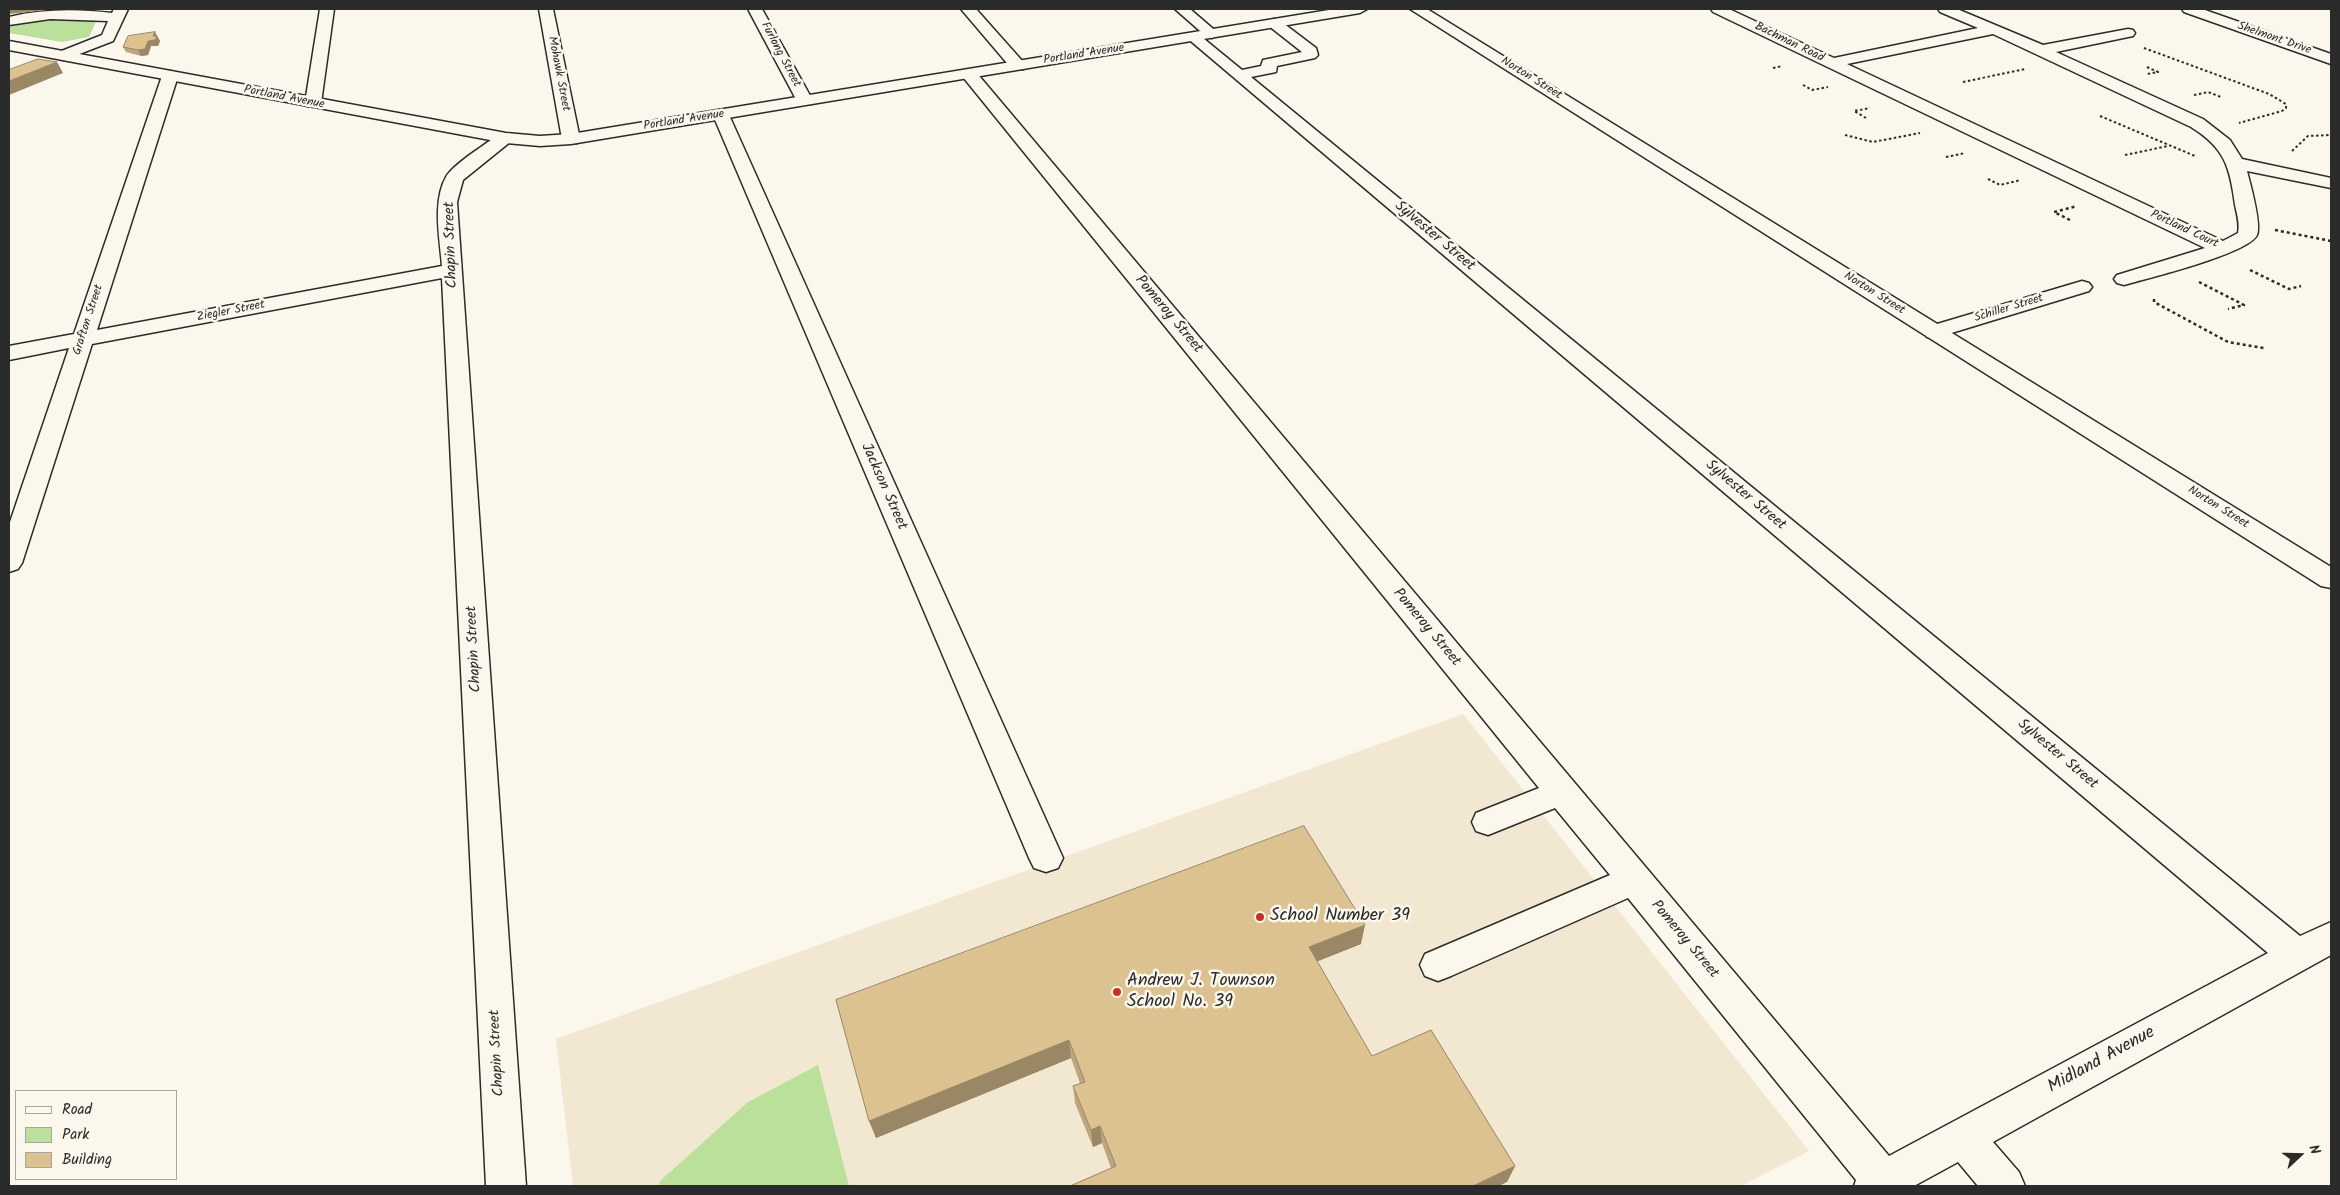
<!DOCTYPE html>
<style>
body{margin:0}
#map{position:relative;width:2340px;height:1195px;overflow:hidden;background:#fbf7ec;font-family:Kalam,sans-serif}
canvas{display:block}
.frame{position:absolute;inset:0;border:10px solid #2b2b2b;pointer-events:none}
.legend{position:absolute;left:15px;top:1090px;width:162px;height:90px;box-sizing:border-box;background:#fbf7ec;border:1px solid #a8a59f;margin:0;padding:6px 9px;list-style:none;font-size:15px;color:#2b2b2b}
.legend li{display:flex;align-items:center;gap:10px;height:25px}
.legend b{width:25px;border:1px solid #a8a59f}
.north{position:absolute;left:2275px;top:1130px;width:50px;height:50px;-webkit-text-stroke:4px #fbf7ec;paint-order:stroke;rotate:69deg;font-size:14px;font-weight:700;line-height:20px;text-align:center;color:#2b2b2b}
.north::after{content:'';display:block;margin:auto;width:18px;height:22px;background:#2b2b2b;clip-path:polygon(50% 0,100% 100%,50% 72%,0 100%)}
</style>
<div id="map">
<canvas width="2340" height="1195"></canvas>
<div class="frame"></div>
<ul class="legend">
<li><b style="height:6px;background:#fbf7ec"></b>Road</li>
<li><b style="height:14px;background:#bae09c"></b>Park</li>
<li><b style="height:14px;background:#dcc191"></b>Building</li>
</ul>
<div class="north">N</div>
</div>
<script>
const g = document.querySelector('canvas').getContext('2d');
g.lineJoin = 'round';
function fillPath(path, color) { g.fillStyle = color; g.fill(path, 'evenodd'); }
function stroke(path, color, width, dash) { g.strokeStyle = color; g.lineWidth = width; g.lineCap = dash ? 'butt' : 'round'; g.setLineDash(dash || []); g.stroke(path); }
function label(font, color, halo, rows, align = 'center') {
  g.font = font + ' Kalam,sans-serif'; g.lineWidth = 5; g.setLineDash([]); g.textBaseline = 'middle'; g.strokeStyle = halo; g.fillStyle = color; for (const [text, x, y, turn = 0] of rows) {
    g.save(); g.translate(x, y); g.rotate((+turn || 0) * Math.PI / 180); g.textAlign = isNaN(turn) ? turn : align; if (halo) g.strokeText(text, 0, 0); g.fillText(text, 0, 0); g.restore();
  }
}
fillPath(new Path2D(`
 M1463,714L1809,1151L1741,1186H573L556,1039Z`), '#f2e7d1');
fillPath(new Path2D(`
 M63,15L97,19L89,37L62,42L9,33V23Z
 M818,1065L849,1186H660L659,1182L748,1102Z`), '#bae09c');
const minor = new Path2D(`
 M114,9H128L113,41L64,60L59,58L56,55L59,52L102,35L108,21L50,19L9,25V17C43,9 77,9 112,13Z
 M320,9H334L321,103L319,106H307L305,103Z
 M539,9H553L580,139L577,143H565L562,139Z
 M748,9H762L813,101L811,104H799L797,101Z
 M961,9H976L1024,63L1026,66L1024,69H1012Z
 M1175,9H1190L1219,34L1212,38L1207,37Z
 M1711,9H1729L1834,58L1978,28L1940,12L1938,9H1957L2043,45L2128,29L2133,30L2135,33L2133,36L2056,52L2203,119L2230,140L2242,159L2331,178V188L2247,171C2250,183 2262,225 2257,235C2249,253 2153,277 2131,283L2124,285L2117,283L2114,279L2117,275L2205,248L1713,12ZM1993,34L2191,127C2225,148 2230,167 2235,205C2237,214 2240,224 2238,233L2223,241L1847,64Z
 M2182,9H2202L2331,54V64L2184,12Z
 M1274,19L1279,20L1316,48L1318,55L1315,58L1277,66L1276,72L1251,77L2300,936L2331,922V955L1993,1142L2019,1172L2025,1186H1978L1958,1162L1914,1186H1854L1856,1180L1628,898L1451,976L1438,981L1425,976L1420,965L1425,954L1610,875L1555,808L1488,835L1476,831L1472,822L1476,813L1539,788L963,77L961,74L963,71H975L1889,1156L2268,953L1186,37L1188,34H1198L1242,70L1261,66L1263,60L1302,52L1269,26L1267,23Z
 M170,71L176,73L178,76L97,330L442,266C440,239 432,202 446,177C451,168 472,153 481,147C491,140 500,131 512,134L515,138L463,180L457,202L526,1186H486L442,278L92,344L22,563L18,569L9,572V525L69,348L9,360V346L74,334L162,76L164,73Z
 M721,110L727,111L729,115L1063,858L1058,868L1046,872L1034,868L1029,858L713,115L715,111Z
 M2082,281L2089,283L2092,287L2089,291L1935,338L1927,337L1924,332L1927,327Z`);
const major = new Path2D(`
 M1335,9H1367L1360,13L571,144L540,146L506,143L9,50V41L506,133L540,136L571,134Z
 M1410,9H1427L2331,567V588L2321,586Z`);
stroke(minor, '#2b2b2b', 3);
stroke(major, '#2b2b2b', 3);
stroke(new Path2D(`
 M2144,48L2269,94L2286,104V108L2282,111L2239,123
 M2147,67L2158,72L2147,74
 M1773,68L1782,66
 M1963,82L2025,69
 M1803,85L1812,90L1828,87
 M2194,95L2208,92L2221,97
 M2100,116L2195,156
 M1866,118L1854,111L1870,108
 M1845,135L1873,142L1920,133
 M2292,151L2308,136L2331,135
 M2125,155L2168,146
 M1946,157L1965,153
 M1988,179L2000,185L2021,180`), '#2b2b2b', 2, [2.5, 2.5]);
stroke(new Path2D(`
 M2070,220L2054,212L2077,206
 M2275,230L2331,241
 M2250,270L2289,289L2301,286
 M2199,282L2244,305L2228,309
 M2154,299V302L2228,342L2264,348`), '#2b2b2b', 2.5, [3, 3]);
fillPath(minor, '#fbf7ec');
fillPath(major, '#fbf7ec');
fillPath(new Path2D(`
 M155,32L160,41L158,46H151L148,55L141,56L126,52L123,47Z
 M1361,944L1317,961L1372,1056L1515,1166L1507,1182L1111,1168L1102,1143L1093,1147L1075,1103L1073,1086L1080,1083L1071,1058L876,1138L836,1000Z`), '#bda67d');
fillPath(new Path2D(`
 M9,9H53L9,14Z
 M155,32L160,41L158,46H151L148,55L141,56L138,50L153,36Z
 M57,62L63,73L9,95V81Z
 M1365,925L1361,944L1306,966L1309,947Z
 M1069,1040L1071,1058L876,1138L869,1121Z
 M1100,1126L1102,1143L1093,1147L1091,1130Z
 M1515,1166L1507,1182L1499,1186H1473Z`), '#9a8766');
const building = new Path2D(`
 M155,32L153,36H157L155,40L148,41L145,49L138,50L123,47L128,36Z
 M38,59L57,62L9,81V70Z
 M1304,826L1365,925L1309,947L1372,1056L1431,1030L1515,1166L1473,1186H1070L1116,1166L1100,1126L1091,1130L1073,1086L1085,1082L1069,1040L869,1121L836,1000Z`);
fillPath(building, '#dcc191');
stroke(building, '#9a8766', 1);
for (const [x, y, r, color] of [
 [1260,917,5,"#c8321e"],
 [1117,992,5,"#c8321e"]
]) { const dot = new Path2D(); dot.arc(x, y, r, 0, 2 * Math.PI); g.fillStyle = color; g.fill(dot); stroke(dot, '#fbf7ec', 2); }
label('12px', '#2b2b2b', '#fbf7ec', [
 ["Shelmont Drive",2274,39,19],
 ["Bachman Road",1789,43,26],
 ["Furlong Street",780,55,62],
 ["Portland Avenue",1084,55,-9],
 ["Mohawk Street",558,74,79],
 ["Norton Street",1531,79,32],
 ["Portland Avenue",284,98,11],
 ["Portland Avenue",684,121,-9],
 ["Portland Court",2184,230,25],
 ["Norton Street",1874,294,32],
 ["Schiller Street",2009,309,-17],
 ["Ziegler Street",231,312,-11],
 ["Grafton Street",89,320,-72],
 ["Norton Street",2218,508,32]
]);
label('15px', '#2b2b2b', '#fbf7ec', [
 ["Sylvester Street",1434,237,40],
 ["Chapin Street",452,245,-92],
 ["Pomeroy Street",1168,315,50],
 ["Jackson Street",883,487,66],
 ["Sylvester Street",1745,496,40],
 ["Pomeroy Street",1426,628,50],
 ["Chapin Street",475,649,-93],
 ["Sylvester Street",2057,755,40],
 ["Pomeroy Street",1684,940,50],
 ["Chapin Street",498,1053,-93]
]);
label('18px', '#2b2b2b', '#fbf7ec', [
 ["School Number 39",1270,917],
 ["Andrew J. Townson",1127,982],
 ["School No. 39",1127,1003]
], 'left');
label('18px', '#2b2b2b', '#fbf7ec', [
 ["Midland Avenue",2102,1061,-29]
]);
</script>
